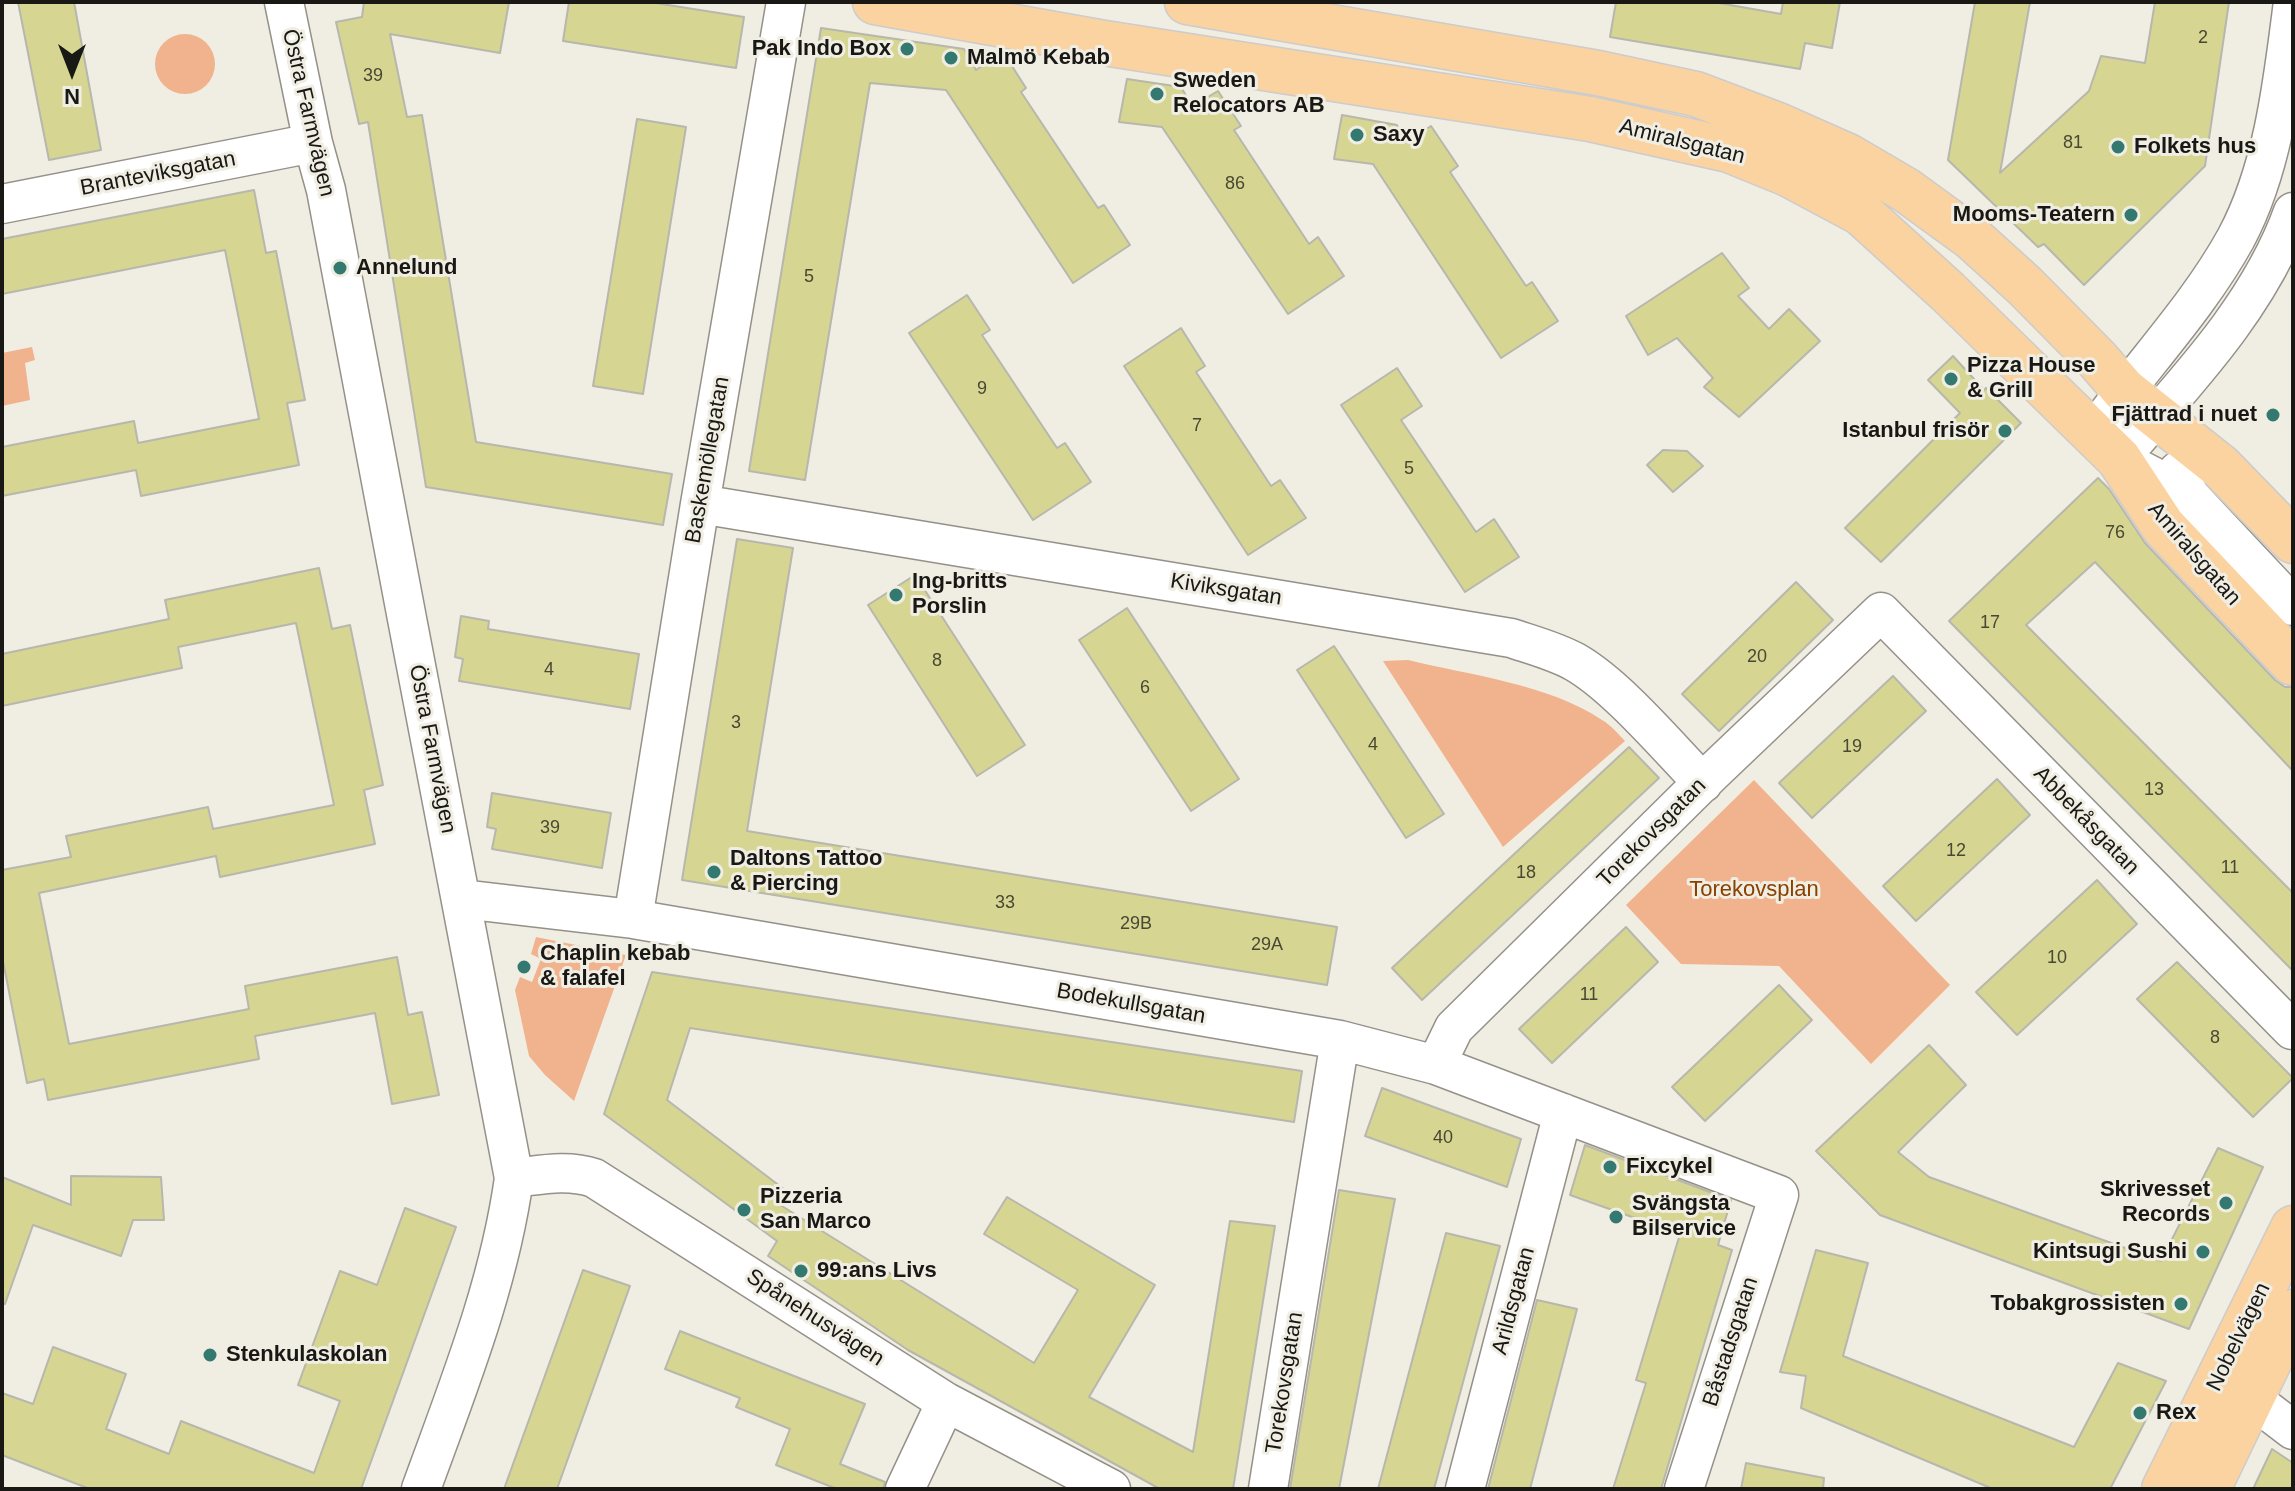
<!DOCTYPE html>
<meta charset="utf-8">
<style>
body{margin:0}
#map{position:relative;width:2295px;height:1491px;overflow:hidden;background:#f0ede3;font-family:Helvetica,sans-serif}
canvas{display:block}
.frame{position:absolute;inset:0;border:4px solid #191815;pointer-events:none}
.north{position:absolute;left:32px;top:32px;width:80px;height:80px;-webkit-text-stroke:6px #f0ede3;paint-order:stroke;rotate:180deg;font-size:22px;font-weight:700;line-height:32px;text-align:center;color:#191815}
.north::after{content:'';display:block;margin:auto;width:28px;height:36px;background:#191815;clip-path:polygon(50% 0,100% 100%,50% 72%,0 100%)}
</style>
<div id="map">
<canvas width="2295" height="1491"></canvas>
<div class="frame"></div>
<div class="north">N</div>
</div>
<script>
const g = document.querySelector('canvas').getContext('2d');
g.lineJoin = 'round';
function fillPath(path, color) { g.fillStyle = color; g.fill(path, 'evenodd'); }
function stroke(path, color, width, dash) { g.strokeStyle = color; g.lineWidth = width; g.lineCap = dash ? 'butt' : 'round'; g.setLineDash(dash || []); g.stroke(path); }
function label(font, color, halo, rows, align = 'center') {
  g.font = font + ' Helvetica,sans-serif'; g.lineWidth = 6; g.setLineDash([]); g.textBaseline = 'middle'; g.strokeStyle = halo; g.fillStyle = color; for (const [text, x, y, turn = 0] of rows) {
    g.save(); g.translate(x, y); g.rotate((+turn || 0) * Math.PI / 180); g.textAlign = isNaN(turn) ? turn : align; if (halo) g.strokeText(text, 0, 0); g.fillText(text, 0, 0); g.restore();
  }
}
fillPath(new Path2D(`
 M155 64a30 30 0 1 1 60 0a30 30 0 1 1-60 0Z
 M32,347L35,360L25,363L30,400L2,406V353Z
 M1408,660C1469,675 1549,684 1602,720C1611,725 1618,734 1625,741L1503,847L1383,661Z
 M1754,780L1950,985L1871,1064L1779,966L1681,964L1626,905Z
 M536,937L626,955L574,1101L545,1075L529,1056L515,990L520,977L532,982L541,959L531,954Z`), '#f0b38d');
const building = new Path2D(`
 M18,2H74L101,150L49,160Z
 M364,2H509L500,53L390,34L407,117L422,115L476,442L672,474L663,525L426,487L368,122L359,124L336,22L362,17Z
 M569,2H649L744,17L736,68L563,41Z
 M1616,2H1713L1781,14L1783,2H1840L1832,48L1805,43L1800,69L1610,37Z
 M1975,2H2030L2000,173L2089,91L2101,56L2145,63L2155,2H2229L2205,166L2084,285L2044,244L2038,247L1948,160Z
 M821,28L964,49L976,70L1003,52L1026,88L1021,92L1098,208L1104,205L1130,245L1073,283L946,90L870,83L805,480L749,471Z
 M1127,79L1181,87L1192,106L1218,91L1241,126L1234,130L1309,244L1318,237L1344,276L1288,314L1162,127L1119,122Z
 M1342,115L1397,125L1404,143L1431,126L1458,166L1450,172L1526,286L1532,282L1558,321L1501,358L1373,164L1334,159Z
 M637,119L686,127L643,394L593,386Z
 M254,190L266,253L276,251L305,400L287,403L299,465L141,496L136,470L2,496V447L134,421L138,443L259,419L225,250L2,294V239Z
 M1722,253L1749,288L1738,296L1769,329L1789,309L1820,341L1739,417L1704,387L1713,378L1677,338L1648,355L1626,316Z
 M967,295L990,330L982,335L1057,448L1065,443L1091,482L1033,520L909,333Z
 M1181,328L1205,366L1196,372L1271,486L1280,480L1306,518L1248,555L1124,366Z
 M1953,356L1984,390L1986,388L2021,423L1881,562L1845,528L1960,413L1928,380Z
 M1397,368L1422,406L1401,420L1476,532L1494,519L1519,557L1465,592L1341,405Z
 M1663,450L1687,451L1703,466L1673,492L1647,465Z
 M2098,478L2109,489L2145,543L2275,680L2285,687H2293V771L2095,562L2026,625L2293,893V971L1949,621Z
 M737,539L793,548L747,831L1337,927L1327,985L682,880Z
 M319,568L332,629L350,625L383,785L364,790L375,844L220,877L216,856L39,893L69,1044L249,1009L245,986L397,957L408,1015L422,1012L439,1095L392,1104L375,1013L255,1036L259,1059L48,1100L44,1079L27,1083L2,956V870L71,857L66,836L208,807L213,829L334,805L296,623L178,647L182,668L2,706V654L169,619L165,600Z
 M915,575L1025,745L977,776L868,605Z
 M1796,582L1833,620L1719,731L1682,694Z
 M1127,608L1239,779L1191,811L1079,640Z
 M461,616L489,621L488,629L639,654L630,709L459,681L463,659L455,657Z
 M1334,646L1444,814L1406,838L1297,670Z
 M1893,676L1926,711L1812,818L1779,783Z
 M1629,747L1659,778L1422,1000L1392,968Z
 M1997,779L2030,815L1916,921L1883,886Z
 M492,793L611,813L602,868L492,849L496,829L487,827Z
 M2097,880L2137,924L2017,1035L1976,992Z
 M1626,927L1658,962L1552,1063L1519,1029Z
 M2177,962L2293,1078L2253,1117L2137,999Z
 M652,972L1302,1071L1294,1122L690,1028L667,1100L785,1190L777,1203L1034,1363L1078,1290L984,1234L1007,1197L1155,1285L1089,1397L1193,1452L1230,1221L1275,1226L1233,1489H1160L908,1350L768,1256L777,1241L604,1114Z
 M1779,985L1812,1020L1705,1121L1672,1087Z
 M1929,1045L1966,1085L1898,1152L1929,1177L2161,1261L2218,1148L2263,1167L2189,1329L1880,1215L1816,1151Z
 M1382,1088L1521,1139L1507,1187L1365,1136Z
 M1585,1145L1731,1200L1718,1245L1732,1250L1661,1489H1613L1646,1383L1636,1380L1680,1234L1570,1195Z
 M71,1176L161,1177L164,1220H133L121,1256L33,1225L5,1304L2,1303V1177L71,1205Z
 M1339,1190L1395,1199L1339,1489H1290Z
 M405,1208L456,1227L361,1489H90L2,1455V1393L33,1404L53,1347L126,1374L106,1429L169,1454L181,1421L314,1473L340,1401L298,1385L340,1271L377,1285Z
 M1446,1233L1500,1246L1434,1489H1378Z
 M1816,1250L1868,1263L1843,1356L2074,1447L2118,1363L2166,1381L2110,1489H1993L1801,1408L1806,1376L1780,1372Z
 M583,1270L630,1286L557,1489H504Z
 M1537,1300L1577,1309L1530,1489H1488Z
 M680,1331L865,1404L840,1464L885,1482L883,1489H837L776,1465L790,1429L736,1407L740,1398L665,1369Z
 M2272,1449L2293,1463V1489H2253Z
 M1746,1463L1824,1478L1823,1489H1741Z`);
fillPath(building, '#d6d692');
stroke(building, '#b7b7ad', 2);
const minor = new Path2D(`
 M284,2L313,143L326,190C386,520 453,848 514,1178C499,1286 458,1387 421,1489
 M2,204L313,143
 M2093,434C2139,368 2197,309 2236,238C2274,167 2283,80 2293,2
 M2178,471L2189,495L2293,606
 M2189,495L2119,459C2184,384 2259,307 2293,212
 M700,504L1511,638C1532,645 1555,651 1575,662C1617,686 1668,747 1703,783
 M462,899L633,919L1340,1040L1436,1065L1779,1195L1684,1489
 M633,919L700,504L786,2
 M1436,1065L1454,1028L1711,774L1881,612L2292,1030
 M514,1178C541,1175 567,1169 594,1178L946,1402L1111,1489
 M2251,1398L2293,1430
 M905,1489L946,1402
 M1268,1489L1340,1040
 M1465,1489L1563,1113`);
const major = new Path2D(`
 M875,2L1104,43L1590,119L1729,150L1788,174L1861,213L1948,292L2119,459L2163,526L2293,663
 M1187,2L1598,73L1696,94L1778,125L1848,156L1906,190L1972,238L2025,286L2097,359L2124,390L2221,467L2293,541
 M2164,1489L2293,1228
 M2208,1489L2293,1312`);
stroke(minor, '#959189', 41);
stroke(major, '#ccc', 47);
stroke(minor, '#fff', 38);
stroke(major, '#fbd3a0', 44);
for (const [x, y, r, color] of [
 [907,49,8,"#34796f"],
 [951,58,8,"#34796f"],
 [1157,94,8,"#34796f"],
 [1357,135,8,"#34796f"],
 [2118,147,8,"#34796f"],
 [2131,215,8,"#34796f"],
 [340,268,8,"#34796f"],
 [1951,379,8,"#34796f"],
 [2273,415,8,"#34796f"],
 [2005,431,8,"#34796f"],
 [896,595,8,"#34796f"],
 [714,872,8,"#34796f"],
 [524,967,8,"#34796f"],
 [1610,1167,8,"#34796f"],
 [2226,1203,8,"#34796f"],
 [744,1210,8,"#34796f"],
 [1616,1217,8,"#34796f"],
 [2203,1252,8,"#34796f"],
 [801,1271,8,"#34796f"],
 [2181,1304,8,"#34796f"],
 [210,1355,8,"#34796f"],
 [2140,1413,8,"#34796f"]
]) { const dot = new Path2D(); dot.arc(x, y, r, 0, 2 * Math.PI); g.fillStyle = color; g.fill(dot); stroke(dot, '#f0ede3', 3); }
label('18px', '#484834', null, [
 ["2",2203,38],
 ["39",373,76],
 ["81",2073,143],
 ["86",1235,184],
 ["5",809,277],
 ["9",982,389],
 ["7",1197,426],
 ["5",1409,469],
 ["76",2115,533],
 ["17",1990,623],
 ["20",1757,657],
 ["8",937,661],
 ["4",549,670],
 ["6",1145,688],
 ["3",736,723],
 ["4",1373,745],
 ["19",1852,747],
 ["13",2154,790],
 ["39",550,828],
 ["12",1956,851],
 ["11",2230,868],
 ["18",1526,873],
 ["33",1005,903],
 ["29B",1136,924],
 ["29A",1267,945],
 ["10",2057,958],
 ["11",1589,995],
 ["8",2215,1038],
 ["40",1443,1138]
]);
label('bold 22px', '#191815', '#f0ede3', [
 ["Pak Indo Box",891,49,"right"],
 ["Malmö Kebab",967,58],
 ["Sweden",1173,81],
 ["Relocators AB",1173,106],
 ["Saxy",1373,135],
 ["Folkets hus",2134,147],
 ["Mooms-Teatern",2115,215,"right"],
 ["Annelund",356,268],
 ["Pizza House",1967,366],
 ["& Grill",1967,391],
 ["Fjättrad i nuet",2257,415,"right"],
 ["Istanbul frisör",1989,431,"right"],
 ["Ing-britts",912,582],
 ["Porslin",912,607],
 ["Daltons Tattoo",730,859],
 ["& Piercing",730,884],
 ["Chaplin kebab",540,954],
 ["& falafel",540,979],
 ["Fixcykel",1626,1167],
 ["Skrivesset",2210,1190,"right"],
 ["Records",2210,1215,"right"],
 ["Pizzeria",760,1197],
 ["San Marco",760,1222],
 ["Svängsta",1632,1204],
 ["Bilservice",1632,1229],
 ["Kintsugi Sushi",2187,1252,"right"],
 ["99:ans Livs",817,1271],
 ["Tobakgrossisten",2165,1304,"right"],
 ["Stenkulaskolan",226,1355],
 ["Rex",2156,1413]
], 'left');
label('22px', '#191815', '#f0ede3', [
 ["Östra Farmvägen",308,113,77],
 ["Amiralsgatan",1682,142,14],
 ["Branteviksgatan",158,174,-11],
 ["Baskemöllegatan",708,460,-80],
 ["Amiralsgatan",2194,554,49],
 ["Kiviksgatan",1226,590,9],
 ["Östra Farmvägen",432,749,79],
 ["Abbekåsgatan",2086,821,46],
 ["Torekovsgatan",1652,833,-45],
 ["Bodekullsgatan",1131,1004,10],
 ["Arildsgatan",1514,1301,-75],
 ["Spånehusvägen",815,1318,33],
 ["Nobelvägen",2239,1337,-64],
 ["Båstadsgatan",1731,1342,-72],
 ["Torekovsgatan",1285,1383,-81]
]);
label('22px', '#894000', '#f0ede3', [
 ["Torekovsplan",1754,890]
]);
</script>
